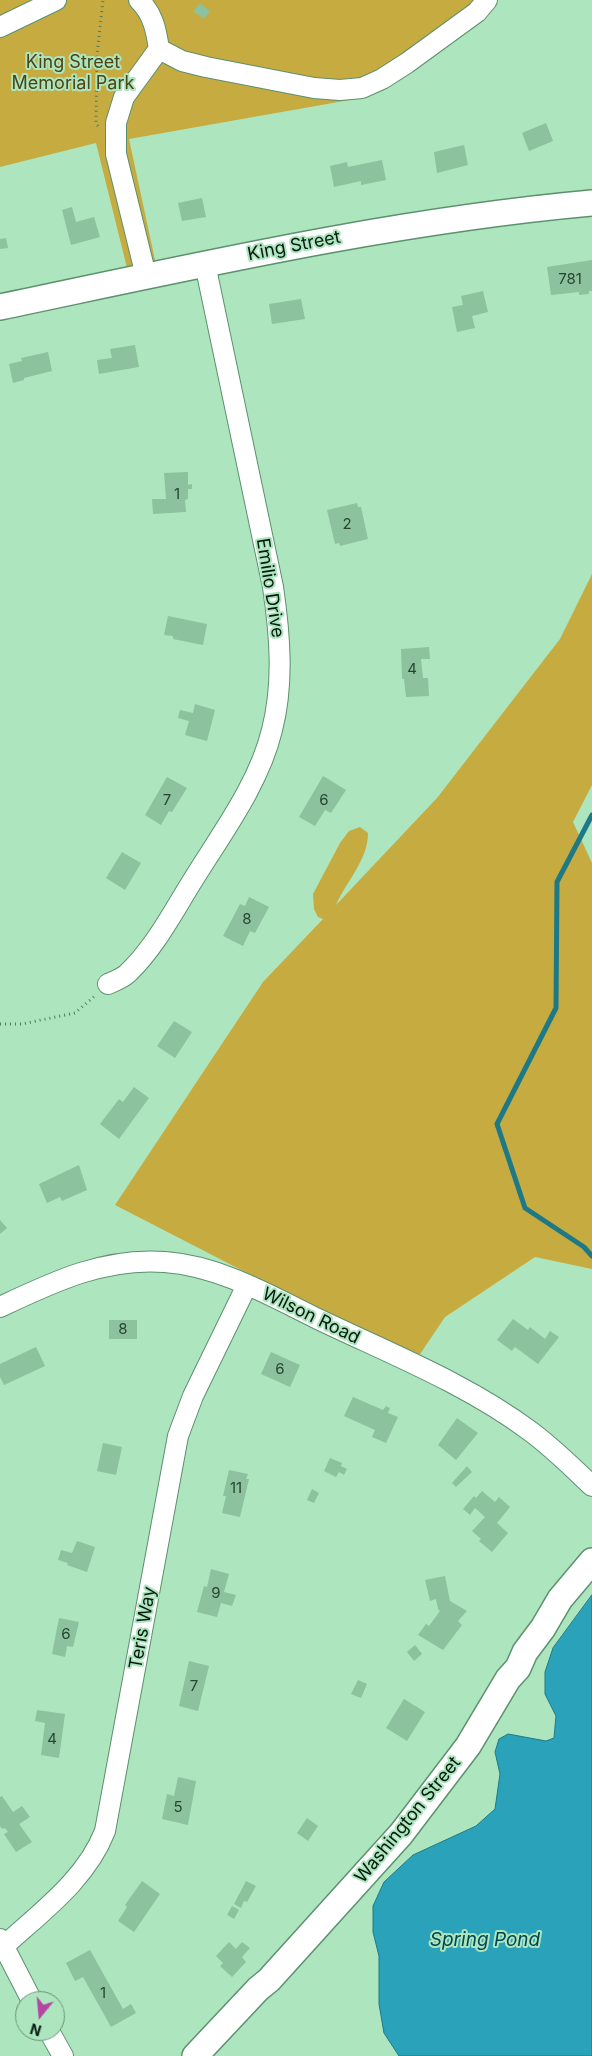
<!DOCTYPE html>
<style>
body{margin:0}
#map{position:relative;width:592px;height:2056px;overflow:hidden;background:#ade5bf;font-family:Inter,sans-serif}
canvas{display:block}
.north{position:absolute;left:15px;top:1991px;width:50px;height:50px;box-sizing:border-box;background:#ade5bf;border:1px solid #6a9478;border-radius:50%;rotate:197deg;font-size:14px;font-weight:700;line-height:20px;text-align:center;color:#051a0d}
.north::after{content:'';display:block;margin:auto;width:18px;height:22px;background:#b646a3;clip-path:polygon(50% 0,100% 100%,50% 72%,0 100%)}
</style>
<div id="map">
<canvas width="592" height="2056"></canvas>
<div class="north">N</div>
</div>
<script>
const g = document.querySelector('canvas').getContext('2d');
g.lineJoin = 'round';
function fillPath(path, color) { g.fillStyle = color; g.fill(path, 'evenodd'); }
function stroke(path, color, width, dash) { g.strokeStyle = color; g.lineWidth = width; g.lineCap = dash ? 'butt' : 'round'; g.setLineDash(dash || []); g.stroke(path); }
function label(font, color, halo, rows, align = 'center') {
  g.font = font + ' Inter,sans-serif'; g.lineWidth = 4; g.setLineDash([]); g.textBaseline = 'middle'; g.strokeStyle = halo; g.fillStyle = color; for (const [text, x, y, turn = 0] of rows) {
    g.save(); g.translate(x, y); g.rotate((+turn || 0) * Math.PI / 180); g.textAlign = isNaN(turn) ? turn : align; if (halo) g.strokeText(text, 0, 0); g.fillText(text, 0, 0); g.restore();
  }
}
fillPath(new Path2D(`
 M0,0H496L384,90L361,98L129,139L158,274L130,280L96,143L0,167Z
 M592,574V785L573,822L592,863V1269L535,1257L445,1317L416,1360L115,1205L263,982L323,919L318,917L314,909L313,894L340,843L349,831L360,827L368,833C368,860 346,882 336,905L437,798L560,639Z`), '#c6ab41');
const water = new Path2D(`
 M592,1595V2056H399L384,2033L379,2004V1956L373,1932V1906L384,1882L413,1855L476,1826L495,1809L500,1774L495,1752L499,1739L508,1734L546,1741L554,1738L556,1716L545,1694V1672L553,1648Z`);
fillPath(water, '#29a2ba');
stroke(water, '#1e7986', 1);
stroke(new Path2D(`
 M592,815L557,882L556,1008L497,1124L525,1208L584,1247L592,1256`), '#1e7986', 5);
fillPath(new Path2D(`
 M200,3L210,11L204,19L193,11Z
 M546,123L553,141L529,151L522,133Z
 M464,145L468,165L437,173L434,152Z
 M382,160L386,180L361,185V181L334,187L330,166L347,162L348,167Z
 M202,198L206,217L182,221L178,203Z
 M72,207L76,222L94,217L100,237L71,245L62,210Z
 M6,238L8,248L0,249V239Z
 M592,260V291H589V294L579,295V292L551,295L547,267Z
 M483,291L488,312L472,316L475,328L457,332L452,307L463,305L461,296Z
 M301,299L305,319L272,324L269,304Z
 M135,345L139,367L99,374L97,360L112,358L110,349Z
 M48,352L52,371L24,378V380L13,383L9,364L22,361L21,358Z
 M188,472V485L192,484V489H188V499L185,500L186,512L153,514L152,499H166L164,473Z
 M357,503L358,507H361L368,539L340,546L339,543L335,544L327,510Z
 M168,616L207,624L203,645L173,639V636L164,635Z
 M429,647L430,659H421L423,678H428L429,696L406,697L404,679H402L401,649Z
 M195,704L215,710L207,741L185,735L189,721L178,718L180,710L193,713Z
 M323,776L346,790L331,813L325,810L315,826L299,817Z
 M167,777L187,788L172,812L169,811L161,825L145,815Z
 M122,852L141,863L125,890L106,878Z
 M249,897L269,907L255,933L250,931L243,946L223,936L240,904L245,906Z
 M174,1021L192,1032L175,1058L157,1046Z
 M134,1087L149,1098L119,1139L100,1124L119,1099L123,1102Z
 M79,1165L87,1190L62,1201L60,1197L47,1203L39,1184Z
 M0,1220L7,1228L0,1234Z
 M513,1319L528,1330L530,1327L545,1339L550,1331L559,1337L538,1364L515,1347L512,1351L497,1340Z
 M109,1320H137V1339H109Z
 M36,1347L45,1366L4,1385L0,1377V1364Z
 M271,1352L300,1365L290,1387L261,1374Z
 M353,1397L383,1410L386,1406L390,1408L388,1413L398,1417L386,1443L372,1437L375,1430L344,1416Z
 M457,1418L478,1433L456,1460L438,1445Z
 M103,1443L122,1447L116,1475L97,1471Z
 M330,1458L342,1463L341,1466L347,1469L344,1475L339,1472L336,1477L324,1471Z
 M467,1466L472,1472L456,1487L452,1483Z
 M229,1470L248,1474L246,1479H249L240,1517L222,1513L226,1496H223Z
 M312,1489L319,1493L314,1503L307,1500Z
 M482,1491L495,1502L499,1497L510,1507L497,1523L508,1533L492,1552L479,1541L481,1539L472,1531L485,1517L475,1508L470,1515L463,1509L474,1496L476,1498Z
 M77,1541L95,1547L87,1572L67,1565L68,1563L58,1560L61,1550L72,1553Z
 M211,1569L229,1574L224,1592L236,1595L232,1606L221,1603L217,1617L197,1612L204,1586L207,1587Z
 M445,1576L450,1601L467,1611L458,1621L462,1625L443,1650L418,1635L426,1624L429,1626L440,1611L438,1609L436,1599L430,1601L425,1580Z
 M59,1618L79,1622L73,1647L67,1646L65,1657L52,1654Z
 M415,1645L422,1654L414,1661L407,1652Z
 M189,1661L209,1666L198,1711L179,1706Z
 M358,1680L367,1684L361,1698L351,1694Z
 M404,1699L425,1712L407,1741L386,1728Z
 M37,1710L65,1714L59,1758L41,1755L45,1723L35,1721Z
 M178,1777L196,1781L188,1825L162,1819L167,1794L174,1796Z
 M2,1796L13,1812L22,1806L30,1817L19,1824L32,1842L16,1852L4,1834L8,1832L5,1828L2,1829L0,1826V1797Z
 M307,1818L318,1826L308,1841L297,1833Z
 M142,1881L160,1894L134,1932L118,1921L127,1907L125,1905Z
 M246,1881L256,1886L247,1902L244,1901L241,1908L234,1904Z
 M232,1906L239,1910L234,1919L227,1915Z
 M229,1942L236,1949L242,1942L250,1948L242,1957L246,1962L232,1977L220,1966L223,1963L216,1956Z
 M90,1950L123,2009L131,2004L136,2013L111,2027L83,1977L75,1981L66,1963Z`), '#8cc29d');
const minor = new Path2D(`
 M139,0C153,14 156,29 159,49L182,61L206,67L314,88L340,90L362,88L382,79L407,63L477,12L487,0
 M0,27L56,0
 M146,276L116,154V123L124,97L159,49
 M108,984C115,981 123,978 128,973C155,947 173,912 193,880C222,833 259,784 272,730C284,683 280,635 273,587L205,264
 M0,1307C53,1282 105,1257 165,1262C220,1266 271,1296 320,1320C391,1354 467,1384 530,1431C552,1447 572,1467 592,1486
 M0,1939L32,2001
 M3,1947C41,1912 86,1880 105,1831L178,1436L193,1396L247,1285
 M49,2031L63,2056`);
const major = new Path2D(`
 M0,307C196,266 392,221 592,203
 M195,2056L258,1989L269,1980L401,1834L468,1746L508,1679L518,1668L525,1652L543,1628L560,1599L592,1561`);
stroke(minor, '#5c916e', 22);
stroke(major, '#5c916e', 28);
stroke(new Path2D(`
 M98,126L96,124L97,55L103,0
 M0,1024H22L75,1013L96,995`), '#547960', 3, [1, 4]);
stroke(minor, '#fff', 20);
stroke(major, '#fff', 25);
label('15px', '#274431', null, [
 ["781",570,279],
 ["1",177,494],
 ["2",347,524],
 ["4",412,669],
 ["7",167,800],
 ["6",324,800],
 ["8",247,919],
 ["8",123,1329],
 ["6",280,1369],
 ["11",236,1488],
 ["9",216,1593],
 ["6",66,1634],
 ["7",194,1686],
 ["4",52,1739],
 ["5",178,1807],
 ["1",103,1993]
]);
label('18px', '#4e4315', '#ade5bf', [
 ["King Street",73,63],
 ["Memorial Park",73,84]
]);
label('18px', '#051a0d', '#ade5bf', [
 ["King Street",294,246,-11],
 ["Emilio Drive",270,588,81],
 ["Wilson Road",311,1316,26],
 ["Teris Way",143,1628,-80],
 ["Washington Street",408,1820,-51]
]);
label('italic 19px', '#004754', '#ade5bf', [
 ["Spring Pond",485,1940]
]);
</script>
